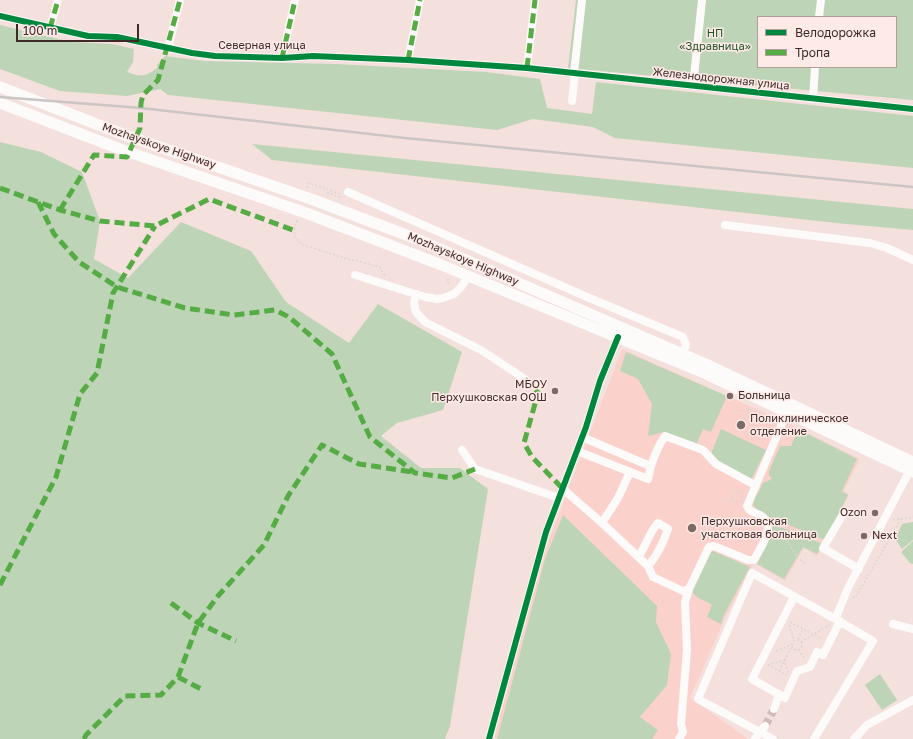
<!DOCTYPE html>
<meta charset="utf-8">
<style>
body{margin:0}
#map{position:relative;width:913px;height:739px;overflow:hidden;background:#f4e0dc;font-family:"Golos Text",sans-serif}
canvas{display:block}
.legend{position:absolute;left:757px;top:16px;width:140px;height:52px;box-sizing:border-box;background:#feeae7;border:1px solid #b19d9b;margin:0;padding:5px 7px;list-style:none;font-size:12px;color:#3d2a28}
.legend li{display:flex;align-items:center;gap:8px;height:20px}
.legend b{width:20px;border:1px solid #b19d9b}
.scale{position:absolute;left:16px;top:24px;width:123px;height:18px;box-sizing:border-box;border:2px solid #3d2a28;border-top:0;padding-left:5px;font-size:12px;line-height:14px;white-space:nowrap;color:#3d2a28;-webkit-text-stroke:3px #feeae7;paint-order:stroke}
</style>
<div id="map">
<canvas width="913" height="739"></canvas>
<ul class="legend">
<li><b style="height:5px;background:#00873e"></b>Велодорожка</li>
<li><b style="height:5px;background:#55ab44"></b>Тропа</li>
</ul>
<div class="scale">100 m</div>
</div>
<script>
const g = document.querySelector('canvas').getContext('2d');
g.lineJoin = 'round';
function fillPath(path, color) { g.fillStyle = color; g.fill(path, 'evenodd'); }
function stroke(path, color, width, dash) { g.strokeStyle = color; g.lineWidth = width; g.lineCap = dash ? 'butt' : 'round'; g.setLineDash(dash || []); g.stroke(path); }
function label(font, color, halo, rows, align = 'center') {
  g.font = font + ' "Golos Text",sans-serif'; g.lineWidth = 3; g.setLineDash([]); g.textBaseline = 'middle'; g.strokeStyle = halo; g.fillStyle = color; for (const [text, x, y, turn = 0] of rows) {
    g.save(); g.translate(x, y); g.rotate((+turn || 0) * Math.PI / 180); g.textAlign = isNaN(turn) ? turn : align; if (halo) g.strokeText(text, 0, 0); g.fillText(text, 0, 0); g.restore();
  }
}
fillPath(new Path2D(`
 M622,349L783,421L860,459L844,491L849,495L817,556L804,548L785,581L754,563L725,618L690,698L747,738L746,739H494L543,556Z`), '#fad2cb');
fillPath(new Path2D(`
 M576,0H913V100L568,68ZM758,17H896V67H758Z
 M0,25L71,42L112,44L134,49L133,62L127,72C140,77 146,77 157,68V65L165,56L204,61L337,64L486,72L540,79L547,108L592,114L596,82L913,116V168L615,138L593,127L533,119L497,130L168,95L160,89L127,96L60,91L0,69Z
 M0,142L41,152L82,172L100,221L94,259L128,278L181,222L251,251L286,302L349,343L378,304L462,352L443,410L397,423L381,436L421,468H460L488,489L450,726L445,739H0Z
 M252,144L913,209V230L836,223L272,160Z
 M626,352L727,396L711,432L703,429L696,445L664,432L648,436L652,404L638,379L620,371Z
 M721,429L766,450L751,480L718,462L711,454Z
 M798,429L857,459L842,491L848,495L825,540L760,513L753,505L754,500L763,483L770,480L772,478L769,476V471L780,446H791Z
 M563,515L657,606L656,622L671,654L667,685L640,717L658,730L652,739H497L545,559Z
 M768,522L823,544L817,554L803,547L784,579L757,564L769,538Z
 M913,522V540L902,549L895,539L902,524Z
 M913,541V564L910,563L901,552Z
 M713,551L750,567L724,615L721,624L707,617L712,605C705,599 695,600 692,590L710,553Z
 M880,674L897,700L882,710L865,685Z`), '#bed4b7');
stroke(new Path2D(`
 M765,726L774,709`), '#cfbcb8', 8, [8, 4]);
stroke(new Path2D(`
 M307,188L309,183L340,194
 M328,194V193L342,198
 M297,220C293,233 292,238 304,245L347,259L358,261L379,267L386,277
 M448,279L447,282L451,285
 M735,412L749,409L775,421
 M744,420L749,409
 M731.5 497a5.5 5.5 0 1 1 11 0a5.5 5.5 0 1 1-11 0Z
 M724,501L733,500
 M893,520L913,517
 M776,523L798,558L806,564
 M777,523L802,533
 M853,597L855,598L901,519
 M790,622L822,639
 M789,625L794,640
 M798,639L803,629
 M792 645a5 5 0 1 1 10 0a5 5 0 1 1-10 0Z
 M801,642L829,625
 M798,650L805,659
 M776,651L791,645
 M768,665L784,660L788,672
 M768,665L787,675
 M779,671L791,648`), '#dcd6d5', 1.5, [2, 2]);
stroke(new Path2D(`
 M0,16L88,36L117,37L192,53L215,56L282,58L313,56L408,60L527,68L913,109
 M819,17L821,0
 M50,28L58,0
 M168,48L180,0
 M282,58L295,0
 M408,60L420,0
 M527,68L535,0
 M574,73L582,0
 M693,86L702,0
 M813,99L815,67
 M572,101L575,74
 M348,192L587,297L683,337L686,345L682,354
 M725,225L870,243L887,248L913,260
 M355,275L425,297L437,299L443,298L454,294L461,287L469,276
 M416,294L414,303L416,312L425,322L481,350L525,379
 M582,437L650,466
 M462,450L475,469L559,498
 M577,451L648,479C651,463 656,449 665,436L703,450L716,464L755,485
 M563,489L602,523L648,566L653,577L683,591L689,589
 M845,511L823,548L859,569
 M602,523L618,498L630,472
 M638,557C646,547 649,532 658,523L668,529C664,541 657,556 648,566
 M794,597L752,679L785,698L797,671L810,667L817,652L823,655L840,621
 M836,619L837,615L848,588L910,470
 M893,624L913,629
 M774,709L779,694
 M489,739L546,532L586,427L600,381L618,337
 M679,739L683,732L681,724L687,650L685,602L689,589L709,547L714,546L748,560H754C760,548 778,525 760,515C754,512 749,512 747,506L787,412
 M755,739L765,726
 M773,739L698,699L752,573L837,620L873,641L814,739
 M854,739L867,725L913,700`), '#fdfafa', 8);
stroke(new Path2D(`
 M0,87L125,135L311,199L422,241L708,365L913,462
 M0,103L120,149L306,213L439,264L704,373L913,472`), '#fdfafa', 11);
stroke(new Path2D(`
 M0,97L141,108L405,138L913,187`), '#cbc6c5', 2.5);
stroke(new Path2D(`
 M50,28L58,0
 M282,58L295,0
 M408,60L420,0
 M527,68L535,0
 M0,188L60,210L100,221L155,226L209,199L293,230
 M38,202L54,234L79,262L117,287L185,308L234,315L275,310L289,317L332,354L370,437L415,473L452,478L475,469
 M60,210L94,155L127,157L140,128L141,103L143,95L158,80L180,0
 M525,379L538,393L524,443L532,457L563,489
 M0,585L56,477L80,394L97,373L113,293L155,226
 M171,603L198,623L236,641
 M178,677L203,690
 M84,739L86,735L125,696L161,695L178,677L198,623L218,596L264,545L288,496L322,445L359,464L413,472`), '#55ab44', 5, [10, 5]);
stroke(new Path2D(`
 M0,16L88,36L117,37L192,53L215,56L282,58L313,56L408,60L527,68L913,109
 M489,739L546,532L586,427L600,381L618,337`), '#00873e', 6);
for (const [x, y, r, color] of [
 [555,391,4,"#7d6a67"],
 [730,396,4,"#7d6a67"],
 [741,425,5,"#7d6a67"],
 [875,513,4,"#7d6a67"],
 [692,528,5,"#7d6a67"],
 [864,536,4,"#7d6a67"]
]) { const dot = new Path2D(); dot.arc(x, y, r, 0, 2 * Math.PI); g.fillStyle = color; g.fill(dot); stroke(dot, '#feeae7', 1.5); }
label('11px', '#1e532a', '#feeae7', [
 ["НП",715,34],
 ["«Здравница»",715,47]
]);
label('11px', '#3d2a28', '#feeae7', [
 ["Северная улица",262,46],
 ["Железнодорожная улица",721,79,6],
 ["Mozhayskoye Highway",159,146,19],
 ["Mozhayskoye Highway",463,259,23]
]);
label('11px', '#3d2a28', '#feeae7', [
 ["МБОУ",547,385,"right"],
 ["Перхушковская ООШ",547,398,"right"],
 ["Больница",738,396],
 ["Поликлиническое",750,419],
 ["отделение",750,432],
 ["Ozon",867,513,"right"],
 ["Перхушковская",701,522],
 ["участковая больница",701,535],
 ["Next",872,536]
], 'left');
</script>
